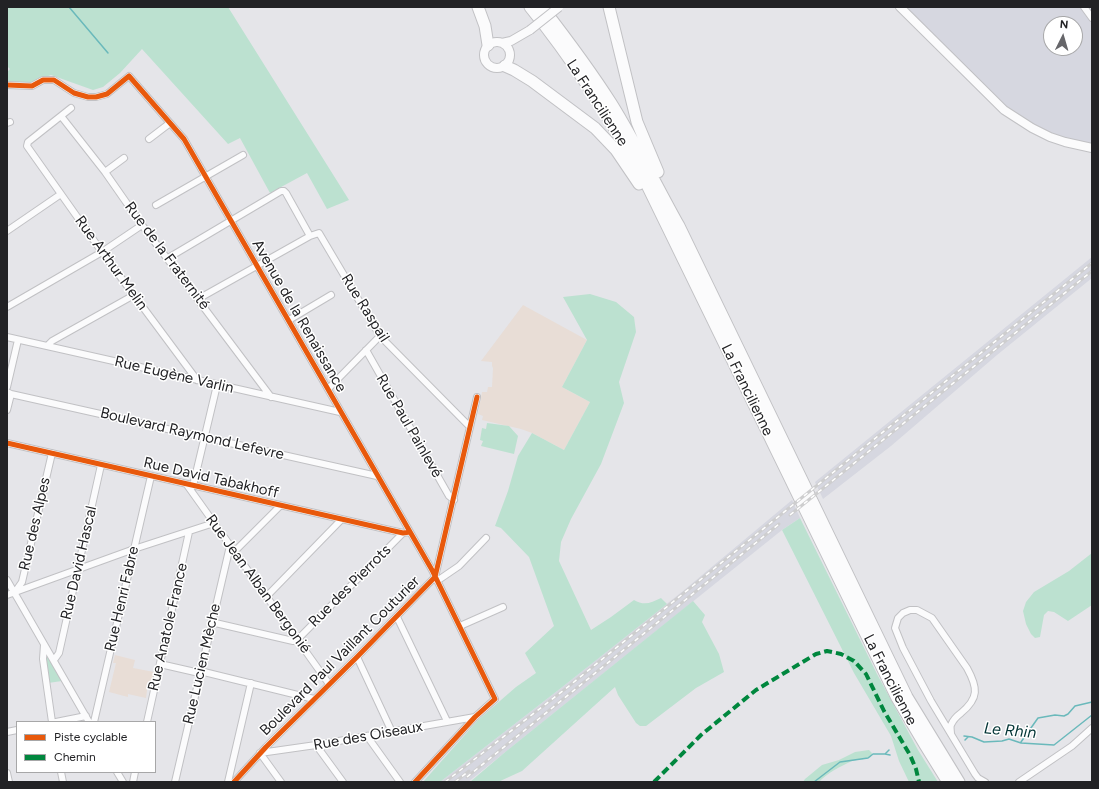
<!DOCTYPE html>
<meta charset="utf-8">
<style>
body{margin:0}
#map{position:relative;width:1099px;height:789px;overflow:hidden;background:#e5e5e9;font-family:Figtree,sans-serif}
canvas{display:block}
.frame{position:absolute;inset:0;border:8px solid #222225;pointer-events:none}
.legend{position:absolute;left:16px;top:721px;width:140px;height:52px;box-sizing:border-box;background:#fff;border:1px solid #a7a7a8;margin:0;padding:5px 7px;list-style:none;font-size:12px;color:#222225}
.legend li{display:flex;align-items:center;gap:8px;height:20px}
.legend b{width:20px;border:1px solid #a7a7a8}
.north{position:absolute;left:1043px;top:16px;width:40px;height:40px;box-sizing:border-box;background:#fff;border:1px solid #a7a7a8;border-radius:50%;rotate:5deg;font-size:11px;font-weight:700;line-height:16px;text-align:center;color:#222225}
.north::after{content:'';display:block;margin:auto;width:14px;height:18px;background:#66666a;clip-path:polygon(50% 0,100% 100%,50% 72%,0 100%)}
</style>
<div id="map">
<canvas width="1099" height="789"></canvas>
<div class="frame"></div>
<ul class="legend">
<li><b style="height:5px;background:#e8590c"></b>Piste cyclable</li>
<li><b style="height:5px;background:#00873e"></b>Chemin</li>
</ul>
<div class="north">N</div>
</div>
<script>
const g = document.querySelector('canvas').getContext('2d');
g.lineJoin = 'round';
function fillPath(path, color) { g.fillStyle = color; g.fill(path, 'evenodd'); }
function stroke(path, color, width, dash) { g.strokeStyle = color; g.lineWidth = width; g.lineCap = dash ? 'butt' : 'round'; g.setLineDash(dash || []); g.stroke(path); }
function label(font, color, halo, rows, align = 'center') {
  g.font = font + ' Figtree,sans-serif'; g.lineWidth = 3; g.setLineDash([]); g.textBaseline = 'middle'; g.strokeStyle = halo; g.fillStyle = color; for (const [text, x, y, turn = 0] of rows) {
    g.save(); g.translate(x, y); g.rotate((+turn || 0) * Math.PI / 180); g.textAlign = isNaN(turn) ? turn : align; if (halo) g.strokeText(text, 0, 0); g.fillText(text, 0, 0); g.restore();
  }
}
fillPath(new Path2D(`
 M905,7H1092V143H1069L1043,133L1006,109ZM1051,24H1075V48H1051Z
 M1092,257V278L997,355L891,446L823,499L815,482Z
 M792,500L800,518L782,530L468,782H440L561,688L683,591Z`), '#d6d7e0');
fillPath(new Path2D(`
 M523,305L587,340L562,387L590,402L564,450L532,433L521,429L482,420L483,416L478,414L482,392H487L488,387H492L493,368L492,366V362L481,361Z
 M115,655L135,660L133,668L154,672L152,682L148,683L146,698L128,694V697L109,692L116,663H113Z`), '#e8ddd6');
fillPath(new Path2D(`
 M7,7H228L349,200L327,209L307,173L270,193L240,138L228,144L142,49L120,73L103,87L93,90L51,75L29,83L7,81V72L10,69L7,66Z
 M590,294L616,302L634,317L636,332L619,382L624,403L601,464L571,519L561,542L559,561L591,630L611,617L634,600C644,606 651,603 661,598L667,604L561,688L440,782H423L478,720L516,687L536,673L525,653L554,626L529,557L501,528L495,526L508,491L518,456L532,433L564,450L590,402L562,387L587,340L563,297Z
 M487,423L509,426L518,436L514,454L481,446L483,441L480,440L482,428L486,429Z
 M800,518L877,674L918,750L938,782H909L899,761L891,736L854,673L782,530Z
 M1092,553V605L1068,621L1054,612L1048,611L1044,615L1040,637L1035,638L1031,634L1026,624L1023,611L1026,602L1034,592L1069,571Z
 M693,601L705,615L702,622L719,654L724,672L696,688L646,726H640L636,723L618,695L615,687L522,771L498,782H470L504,753Z
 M48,657L62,681L48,683L45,659Z
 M869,750L872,753L871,757C865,760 858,759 852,761C841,766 827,773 819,782H803L805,779L822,765L839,760L855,752Z`), '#bce1d0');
stroke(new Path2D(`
 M69,7L108,53
 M964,736L972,737L984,742L1002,741L1009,739L1021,743L1054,745L1092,715
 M965,740L968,737
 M1021,742L1038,718L1055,715L1064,716L1068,714L1075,706L1092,702
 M885,754L889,750
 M814,782L840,762L868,758L873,754H885L890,755`), '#6ab9bb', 1.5);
const street = new Path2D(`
 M1084,7L1092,18
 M7,85L32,86L43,80H54L74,93L88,97H96L107,94L129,76L184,139L432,570L495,699L475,717L415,782
 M71,108L28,142L27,146L102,252L197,380
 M61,116L105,172L142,225L271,397
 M7,123L10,122
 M149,139L170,123
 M105,172L124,158
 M156,205L243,155
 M7,231L61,194
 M168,258L281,191H284L286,193L310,236
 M198,299L310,236L319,233L380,336L470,427
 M7,307L102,252L142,225
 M289,320L331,295
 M7,337L340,412
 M47,346L52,341L134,295
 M366,350L449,496L454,500
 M7,387L18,340
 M328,389L380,336
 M7,392L11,394L377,476
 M7,410L11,394
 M7,443L403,533L410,532
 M187,485L329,684
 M193,486L217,385
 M234,552L280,506
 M7,580L89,722
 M437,581L459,566L486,538
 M15,592L22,582L52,453
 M7,595L134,549L214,523
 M267,596L341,520
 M397,617L447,721
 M211,622L293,641L298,639L403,533
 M460,626L503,607
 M44,645L43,659L52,722
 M357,657L392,732
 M54,660L59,653L101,465
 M160,664L195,672H204L314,699
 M56,722L86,716
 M94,722L151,476
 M147,722L189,532
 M7,732L17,730
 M951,734C951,731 950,727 951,725C953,720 957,716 961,713C979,698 978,688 967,668L932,618L917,610H910L903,613L898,618L895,628L903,648L931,701L975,774L978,778L985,782
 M367,736L400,782
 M316,745L343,782
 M260,753L316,745L475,717
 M260,753L281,782
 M61,772L63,782
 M117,772L123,782
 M7,773L9,782
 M133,782L135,772
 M175,782L230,546
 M228,782L251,683
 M234,782L266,747L357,657L435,577L477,397
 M1019,782L1072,746L1092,728`);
const secondary = new Path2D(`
 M900,7L1004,110L1032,128L1050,137L1065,142L1092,148
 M484 55a13 13 0 1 1 26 0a13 13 0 1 1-26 0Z
 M502,43L511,41L530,30`);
const highway = new Path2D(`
 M478,7L485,26L488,45
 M530,7C574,61 612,121 646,183L897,698L925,745L948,782
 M542,7C566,38 590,70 611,103C636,143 656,185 679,226L907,697L959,782
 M609,7L637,122L658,172
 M505,66L514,70L532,81L595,128L616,150L639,184`);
stroke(street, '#c1c1c4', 8);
stroke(secondary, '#c1c1c4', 10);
stroke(highway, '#c1c1c4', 13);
stroke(street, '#fbfbfc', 6);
stroke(secondary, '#fbfbfc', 8);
stroke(highway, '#fbfbfc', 11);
const rail = new Path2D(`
 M790,515L1092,271
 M467,777L779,524
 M445,782L564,690L1092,263
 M455,782L469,771`);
stroke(rail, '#cececf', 3);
stroke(rail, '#fff', 1.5, [4.5]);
const secondaryBridge = new Path2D(`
 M530,30L559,7`);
stroke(secondaryBridge, '#c1c1c4', 10, []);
stroke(secondaryBridge, '#fbfbfc', 8);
stroke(new Path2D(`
 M654,782L701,735L756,690L816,654L827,651L841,654L854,661L866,674L884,711L910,755L916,769L919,782`), '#00873e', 4, [8, 4]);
stroke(new Path2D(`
 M7,85L32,86L43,80H54L74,93L88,97H96L107,94L129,76L184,139L432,570L495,699L475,717L415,782
 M7,443L403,533L410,532
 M234,782L266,747L357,657L435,577L477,397`), '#e8590c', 5);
label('15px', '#222225', '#fff', [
 ["La Francilienne",597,103,57],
 ["Rue de la Fraternité",167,256,53],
 ["Rue Arthur Melin",111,263,54],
 ["Rue Raspail",365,308,58],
 ["Avenue de la Renaissance",299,316,60],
 ["Rue Eugène Varlin",174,375,13],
 ["La Francilienne",747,390,64],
 ["Rue Paul Painlevé",409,426,60],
 ["Boulevard Raymond Lefevre",192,434,13],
 ["Rue David Tabakhoff",211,478,13],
 ["Rue des Alpes",35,524,-77],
 ["Rue David Hascal",79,563,-77],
 ["Rue Jean Alban Bergonié",258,584,54],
 ["Rue des Pierrots",350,586,-45],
 ["Rue Henri Fabre",122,599,-77],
 ["Rue Anatole France",168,627,-77],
 ["Boulevard Paul Vaillant Couturier",340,656,-45],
 ["Rue Lucien Mèche",202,664,-77],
 ["La Francilienne",890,680,63],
 ["Rue des Oiseaux",368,736,-10]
]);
label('italic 16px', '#003334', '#fff', [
 ["Le Rhin",1010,731,5]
]);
</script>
